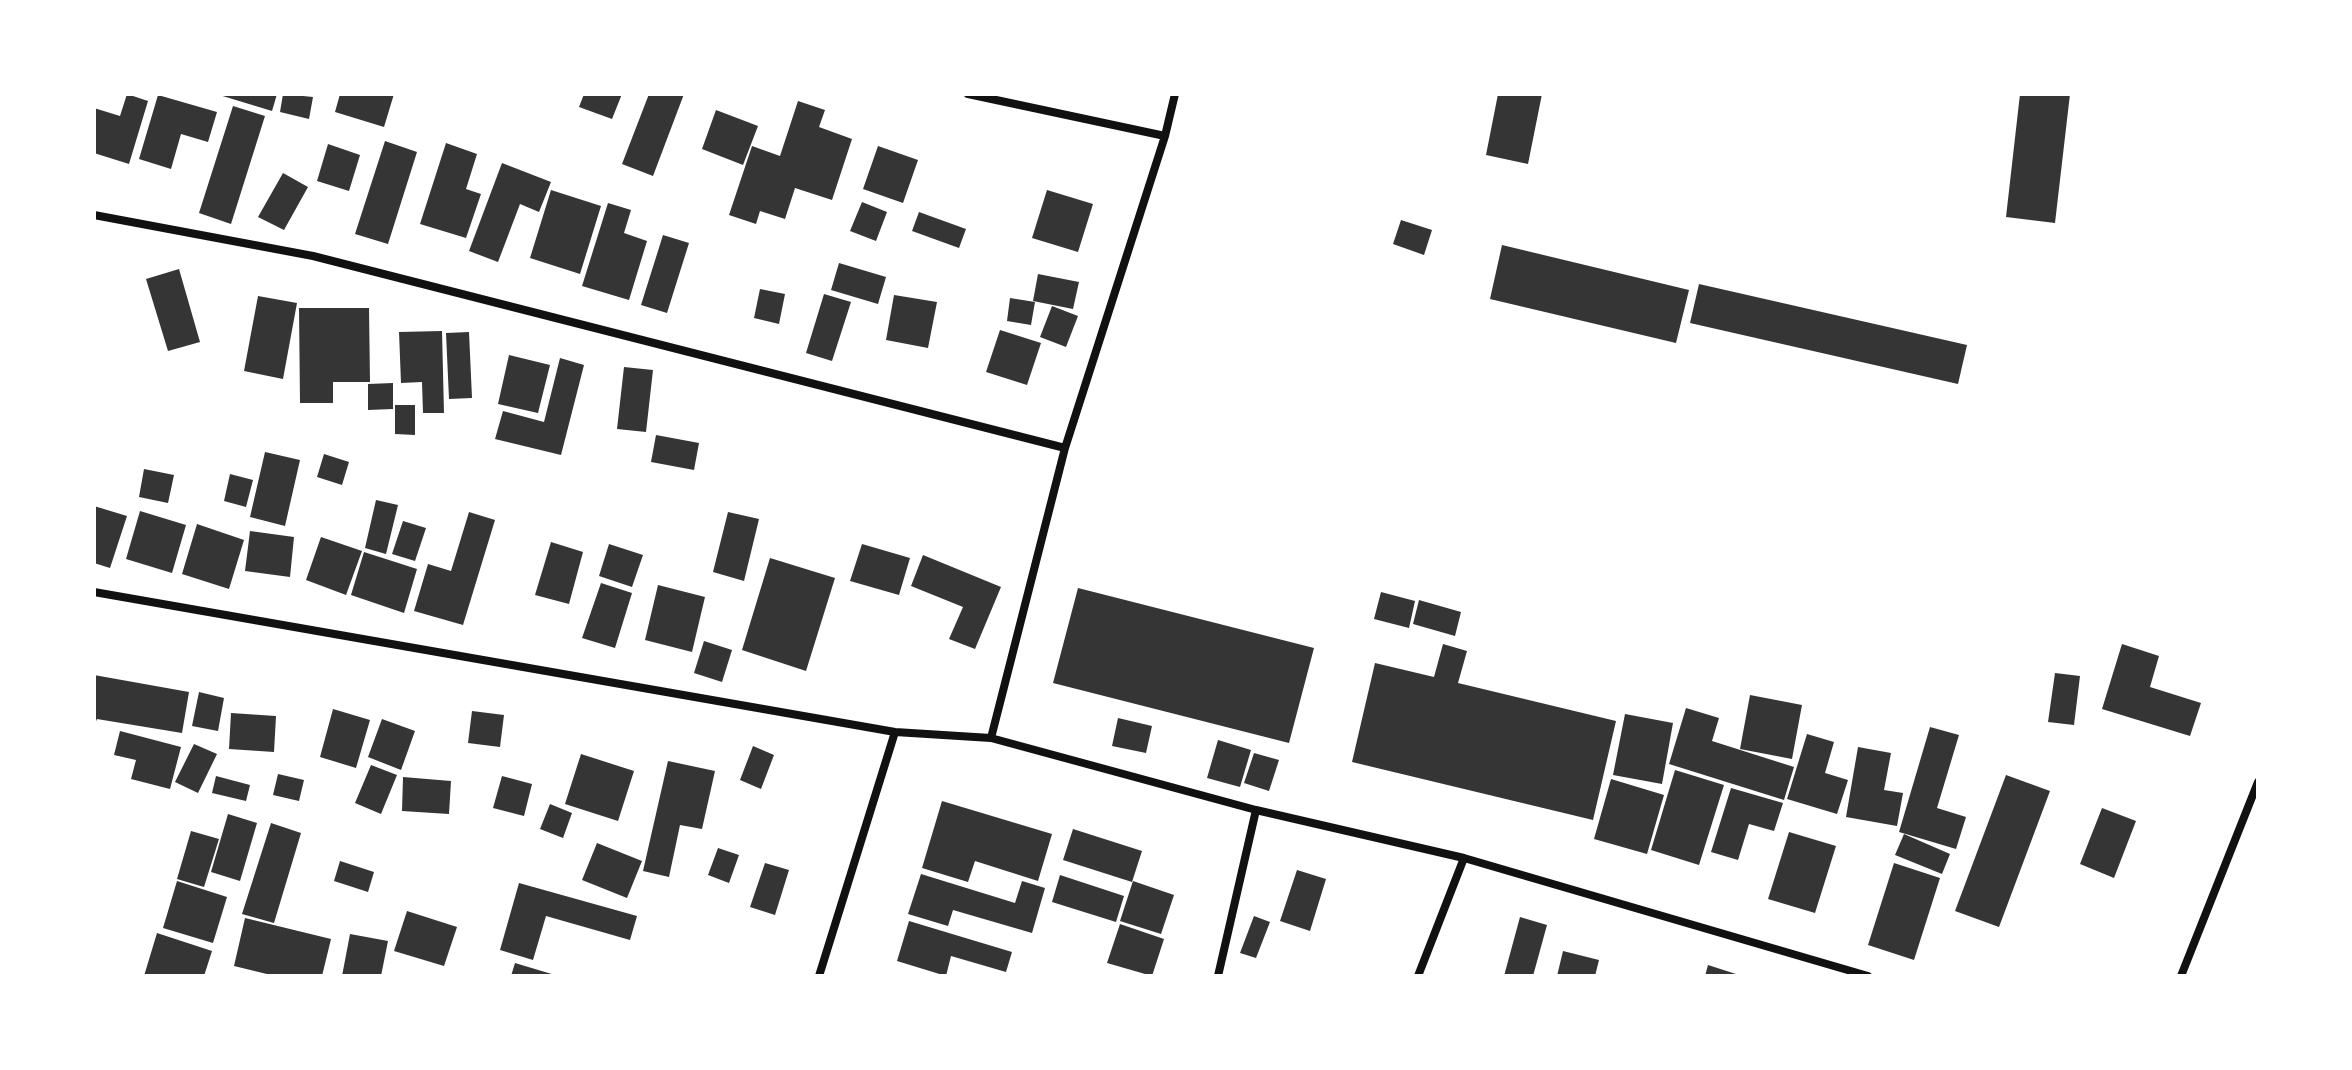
<!DOCTYPE html>
<style>
body{margin:0}
#map{position:relative;width:2352px;height:1070px;overflow:hidden;background:#fff;font-family:"Crimson Pro",serif}
canvas{display:block}
.frame{position:absolute;inset:0;border:96px solid #fff;pointer-events:none}
</style>
<div id="map">
<canvas width="2352" height="1070"></canvas>
<div class="frame"></div>
</div>
<script>
const g = document.querySelector('canvas').getContext('2d');
g.lineJoin = 'round';
function fillPath(path, color) { g.fillStyle = color; g.fill(path, 'evenodd'); }
function stroke(path, color, width, dash) { g.strokeStyle = color; g.lineWidth = width; g.lineCap = dash ? 'butt' : 'round'; g.setLineDash(dash || []); g.stroke(path); }
fillPath(new Path2D(`
 M127,94L148,101L129,164L94,153V108L120,116Z
 M216,94H277L272,111Z
 M283,94L313,97L309,119L280,112Z
 M340,94H394L384,127L335,112Z
 M584,94H622L612,119L579,107Z
 M649,94H684L653,176L622,164Z
 M1498,94H1542L1528,164L1486,155Z
 M2020,94H2070L2055,223L2006,217Z
 M158,95L217,112L208,142L181,134L171,169L139,159Z
 M798,101L825,110L819,127L852,139L832,200L795,188L785,219L760,211L756,224L729,215L752,146L780,156Z
 M233,106L265,116L231,224L199,213Z
 M716,110L758,126L743,165L702,149Z
 M385,141L417,152L388,244L355,234Z
 M446,143L477,154L466,189L481,194L466,238L420,224Z
 M328,144L360,155L349,191L317,181Z
 M878,146L918,160L903,203L863,189Z
 M502,163L551,182L539,212L520,204L498,262L469,251Z
 M283,173L308,187L284,230L258,217Z
 M551,190L601,206L580,274L530,258Z
 M1047,190L1093,204L1078,252L1032,238Z
 M862,202L887,212L876,241L850,231Z
 M608,203L631,210L624,233L647,241L629,300L582,286Z
 M919,212L966,229L959,248L912,231Z
 M1401,220L1432,230L1424,255L1393,244Z
 M663,235L689,243L667,313L641,305Z
 M1502,245L1689,290L1676,343L1490,299Z
 M839,263L886,277L878,304L831,290Z
 M179,269L200,342L168,351L146,279Z
 M1038,274L1079,282L1073,309L1033,301Z
 M1699,284L1967,345L1958,384L1690,323Z
 M760,289L785,294L779,324L754,318Z
 M824,294L851,302L832,361L806,353Z
 M894,295L937,302L928,348L886,340Z
 M258,296L297,303L283,379L244,371Z
 M1010,298L1035,302L1031,325L1007,321Z
 M1052,306L1078,316L1066,347L1040,337Z
 M299,308H369L370,382H333V403H300Z
 M1000,330L1041,343L1027,385L986,372Z
 M442,331L444,413H423L422,382L401,383L399,332Z
 M469,332L472,398L449,399L446,333Z
 M509,355L550,365L538,413L498,404Z
 M560,358L584,365L561,455L495,439L503,411L544,422Z
 M624,367L653,370L646,432L617,429Z
 M393,383V409L368,410V384Z
 M395,405H415V435L395,434Z
 M656,435L699,443L694,470L651,462Z
 M265,452L300,460L285,526L250,517Z
 M324,454L349,462L342,485L317,477Z
 M144,469L174,475L168,503L139,497Z
 M230,474L253,480L246,507L224,501Z
 M376,500L398,505L386,554L365,548Z
 M94,506L127,516L110,568L94,563Z
 M140,511L186,525L172,573L126,559Z
 M469,512L495,520L463,625L414,611L428,564L451,571Z
 M728,512L759,519L744,581L713,572Z
 M403,521L426,528L415,561L392,554Z
 M197,524L244,540L229,589L182,574Z
 M250,531L294,537L290,577L245,571Z
 M321,537L362,551L346,595L306,580Z
 M551,542L583,552L569,604L535,595Z
 M609,544L643,555L632,587L599,576Z
 M862,544L910,558L899,595L850,581Z
 M364,552L417,569L404,613L351,595Z
 M923,555L1001,587L975,649L949,639L963,607L911,586Z
 M770,558L835,578L806,671L742,650Z
 M601,583L632,593L615,648L582,638Z
 M658,585L705,597L692,652L645,640Z
 M1078,588L1314,648L1289,743L1053,683Z
 M1381,592L1415,601L1409,628L1374,619Z
 M1419,600L1461,612L1455,636L1413,624Z
 M704,641L732,650L722,682L694,673Z
 M1443,644L1467,651L1458,683L1616,721L1593,820L1352,762L1375,663L1434,677Z
 M2122,644L2159,656L2150,687L2201,703L2190,736L2102,709Z
 M2055,673L2080,676L2074,725L2048,722Z
 M94,675L189,692L182,733L97,719L94,726Z
 M199,692L224,698L218,731L192,726Z
 M1750,695L1802,705L1792,759L1740,749Z
 M1686,708L1719,718L1712,741L1794,767L1784,800L1669,764Z
 M333,709L370,720L356,768L320,757Z
 M472,711L504,715L500,747L468,743Z
 M231,713L276,716L274,752L229,749Z
 M1625,714L1673,723L1662,784L1613,775Z
 M1118,718L1152,726L1146,753L1112,746Z
 M382,719L415,731L401,770L368,757Z
 M1930,727L1959,735L1937,808L1966,817L1956,849L1899,832Z
 M120,731L181,747L170,789L131,779L136,760L114,755Z
 M1807,734L1834,742L1825,773L1848,780L1837,814L1787,799Z
 M1218,740L1251,750L1240,787L1207,778Z
 M194,744L217,754L198,793L175,782Z
 M753,746L774,755L761,789L740,780Z
 M1858,747L1891,753L1884,790L1903,793L1897,826L1846,817Z
 M1254,753L1279,760L1269,791L1244,783Z
 M581,754L634,771L618,821L565,804Z
 M668,761L715,771L702,829L680,825L669,877L643,871Z
 M371,765L397,775L381,814L355,803Z
 M1675,770L1724,785L1699,865L1651,850Z
 M278,774L304,780L299,801L273,795Z
 M2006,775L2050,791L1999,927L1955,911Z
 M216,776L250,785L246,801L212,793Z
 M502,776L532,784L524,816L493,808Z
 M403,777L451,781L449,814L402,811Z
 M1611,779L1664,795L1647,854L1594,839Z
 M1731,788L1783,803L1774,831L1749,824L1738,860L1711,852Z
 M942,801L1052,834L1038,881L975,861L968,882L922,868Z
 M550,804L572,813L563,838L540,829Z
 M2102,808L2136,821L2114,878L2080,864Z
 M228,814L257,823L240,881L211,872Z
 M271,823L301,833L274,923L242,914Z
 M1073,829L1142,851L1132,882L1063,860Z
 M191,831L219,839L204,887L177,879Z
 M1789,832L1836,846L1815,913L1768,899Z
 M1904,834L1950,854L1942,874L1895,855Z
 M597,843L642,861L627,898L582,880Z
 M718,848L739,855L729,883L708,875Z
 M340,861L374,872L368,892L334,881Z
 M765,863L789,870L775,915L750,907Z
 M1894,863L1940,878L1914,960L1868,945Z
 M1297,870L1326,879L1310,931L1280,921Z
 M921,874L1015,903L1022,881L1045,888L1032,933L953,910L948,926L908,914Z
 M1060,875L1124,896L1116,922L1052,902Z
 M177,881L227,897L213,943L163,928Z
 M1133,881L1174,895L1161,934L1120,921Z
 M519,883L637,916L630,940L546,916L533,960L500,950Z
 M407,911L457,927L444,966L394,951Z
 M1254,916L1270,922L1256,958L1240,953Z
 M1520,917L1547,925L1533,976H1504Z
 M245,918L331,939L322,976H275L234,966Z
 M909,921L1012,952L1006,972L951,956L946,976L897,961Z
 M1120,924L1164,939L1152,976L1107,963Z
 M157,933L212,951L204,976H144Z
 M350,934L388,941L381,976H342Z
 M1563,951L1599,960L1595,976H1557Z
 M515,963L555,975V976H511Z
 M1708,965L1739,975V976H1705Z`), '#353535');
stroke(new Path2D(`
 M968,94L1165,136
 M94,215L313,256L1065,448
 M94,592L895,732L991,738L1256,810L1464,858L1868,976
 M991,738L1065,448L1165,136L1175,94
 M819,976L895,732
 M1218,976L1256,810
 M1418,976L1464,858
 M2181,976L2258,782`), '#111', 8);
</script>
